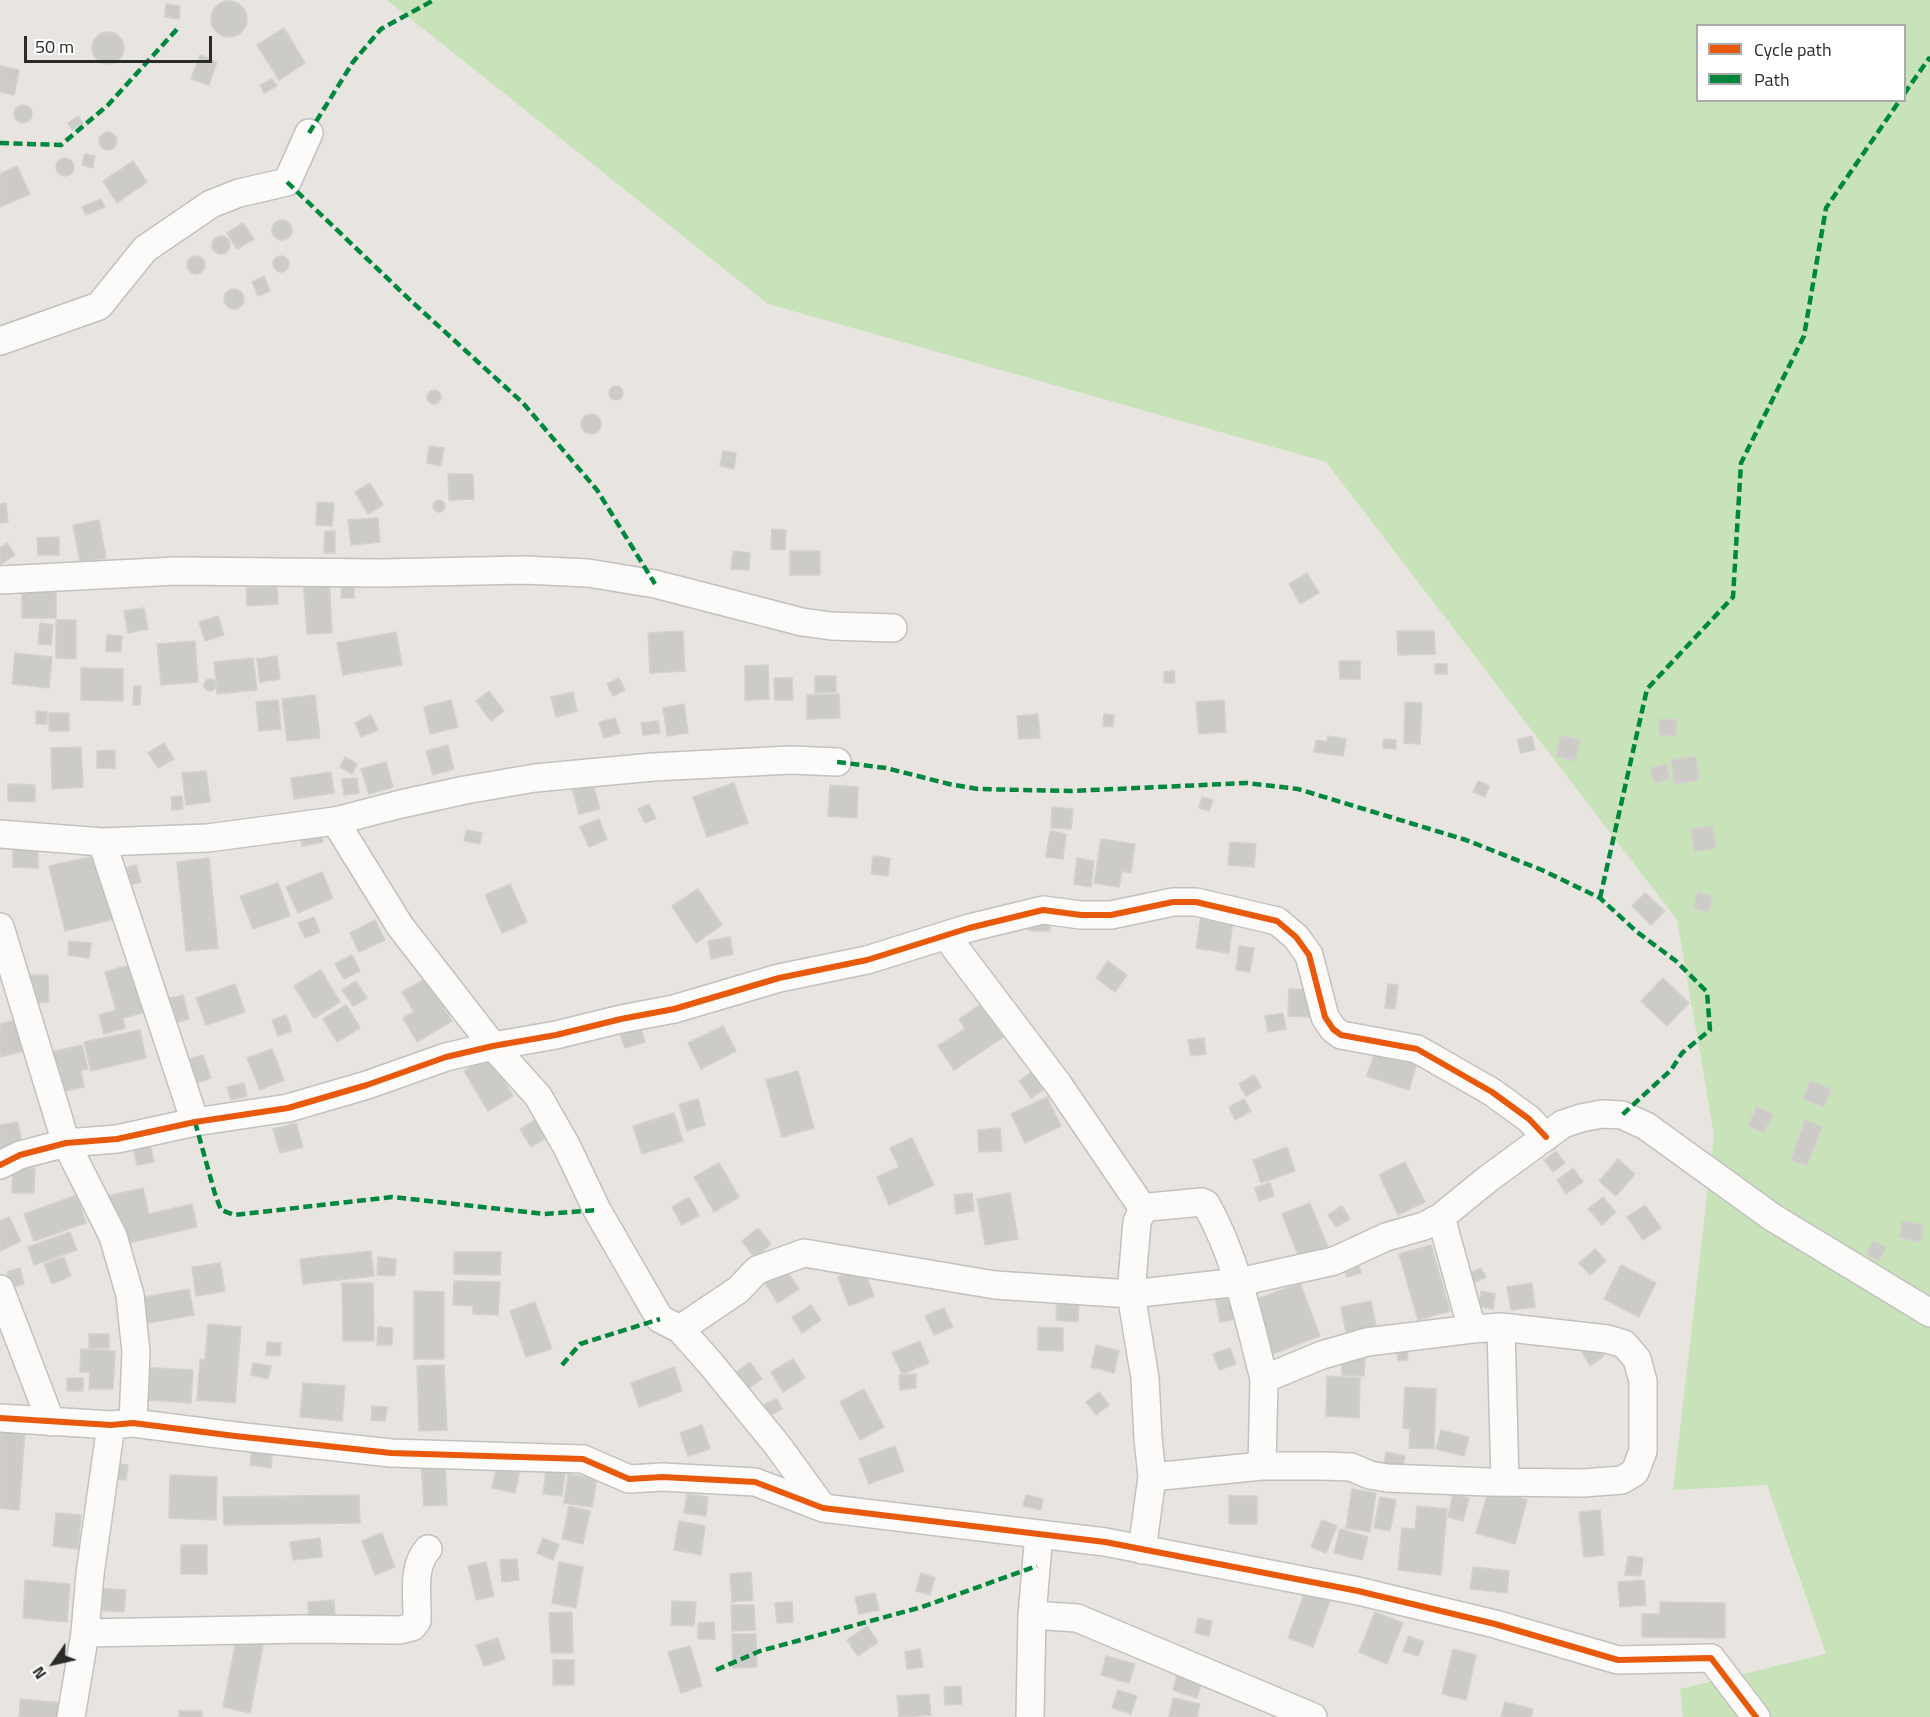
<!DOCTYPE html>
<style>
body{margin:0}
#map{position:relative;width:1930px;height:1717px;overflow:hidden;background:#e8e5e0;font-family:"Titillium Web",sans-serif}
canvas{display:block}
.legend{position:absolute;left:1696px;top:24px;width:210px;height:78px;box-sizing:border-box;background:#fff;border:2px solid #aaa;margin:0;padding:8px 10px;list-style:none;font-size:18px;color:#2a2a2a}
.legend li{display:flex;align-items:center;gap:12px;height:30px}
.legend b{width:30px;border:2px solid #aaa}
.north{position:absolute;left:24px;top:1633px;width:60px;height:60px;-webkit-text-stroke:4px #fff;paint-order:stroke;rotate:236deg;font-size:16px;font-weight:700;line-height:24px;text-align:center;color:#2a2a2a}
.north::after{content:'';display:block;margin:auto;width:21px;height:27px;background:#2a2a2a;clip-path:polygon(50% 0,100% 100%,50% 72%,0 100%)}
.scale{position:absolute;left:24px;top:36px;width:188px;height:27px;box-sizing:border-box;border:3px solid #2a2a2a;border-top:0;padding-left:8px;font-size:18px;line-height:21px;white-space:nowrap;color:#2a2a2a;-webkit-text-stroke:4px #fff;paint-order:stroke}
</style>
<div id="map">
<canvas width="1930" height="1717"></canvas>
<ul class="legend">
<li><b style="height:8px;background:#e8590c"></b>Cycle path</li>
<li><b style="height:8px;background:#00873e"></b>Path</li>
</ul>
<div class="north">N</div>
<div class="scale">50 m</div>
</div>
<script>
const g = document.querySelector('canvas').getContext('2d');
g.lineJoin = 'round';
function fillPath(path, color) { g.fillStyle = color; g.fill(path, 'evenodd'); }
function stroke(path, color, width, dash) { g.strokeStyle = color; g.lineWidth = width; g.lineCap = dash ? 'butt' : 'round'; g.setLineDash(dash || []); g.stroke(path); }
fillPath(new Path2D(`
 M387,0H1930V1717H1683L1680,1689L1826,1654L1767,1485L1673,1490L1714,1135L1677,920L1326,462L768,304ZM1698,26H1904V100H1698Z`), '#c8e3ba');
const building = new Path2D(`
 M211 19a18 18 0 1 1 36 0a18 18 0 1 1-36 0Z
 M166,4L180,6L179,19L165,17Z
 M284,28L305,63L279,80L257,45Z
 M92 48a16 16 0 1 1 32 0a16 16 0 1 1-32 0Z
 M200,55L217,62L209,85L191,79Z
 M0,66L19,70L14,95L0,92Z
 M272,79L277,86L264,93L260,85Z
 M14 114a9 9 0 1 1 18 0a9 9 0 1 1-18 0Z
 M78,116L83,123L72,130L68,123Z
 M99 141a9 9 0 1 1 18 0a9 9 0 1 1-18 0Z
 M85,154L95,156L93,168L82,165Z
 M56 167a9 9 0 1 1 18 0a9 9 0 1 1-18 0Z
 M133,161L147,182L117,203L103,181Z
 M17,166L30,194L0,207V174Z
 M101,199L105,207L86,215L82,207Z
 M272 230a10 10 0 1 1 20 0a10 10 0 1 1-20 0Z
 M243,223L254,239L237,249L227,233Z
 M212 245a9 9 0 1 1 18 0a9 9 0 1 1-18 0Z
 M187 265a9 9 0 1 1 18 0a9 9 0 1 1-18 0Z
 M273 264a8 8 0 1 1 16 0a8 8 0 1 1-16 0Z
 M264,276L270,291L258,296L252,282Z
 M224 299a10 10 0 1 1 20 0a10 10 0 1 1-20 0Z
 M609 393a7 7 0 1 1 14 0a7 7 0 1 1-14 0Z
 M427 397a7 7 0 1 1 14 0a7 7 0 1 1-14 0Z
 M581 424a10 10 0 1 1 20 0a10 10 0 1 1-20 0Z
 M429,446L444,448L441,466L427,463Z
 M723,451L736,453L734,469L720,466Z
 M448,474H473L474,499L449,500Z
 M370,483L383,505L368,514L355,492Z
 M433 506a6 6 0 1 1 12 0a6 6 0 1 1-12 0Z
 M317,502L334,503L332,526L316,525Z
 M6,503L8,522L0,523V504Z
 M378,518L380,542L351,545L348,520Z
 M99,520L106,558L80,562L73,525Z
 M772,529L786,530L785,550L771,549Z
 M325,531H335V553H324Z
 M59,537V555H38L37,538Z
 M7,543L15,555L0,565V548Z
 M733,551L750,553L749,570L731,569Z
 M790,551H820V575H790Z
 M1307,573L1319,593L1300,604L1289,584Z
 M329,574L332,633L307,634L303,576Z
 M342,581L354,582V598H341Z
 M277,586L278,604L247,606L246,588Z
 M22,589L56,590V618H22Z
 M144,608L148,629L128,633L124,611Z
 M218,616L224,635L205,641L199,622Z
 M56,620H76V659L56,658Z
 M40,623L53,625L51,645L38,644Z
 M683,631L685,671L650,673L648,633Z
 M1397,631H1434L1435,654L1398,655Z
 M396,632L402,665L343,675L337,643Z
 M107,635L122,636L121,652L106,651Z
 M195,641L198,682L161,685L157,644Z
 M15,653L52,657L49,688L12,684Z
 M277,656L280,679L260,682L257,659Z
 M253,658L257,690L217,694L214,662Z
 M1339,661H1360V679H1340Z
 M1435,664H1447V674H1435Z
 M768,665L769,699L745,700V666Z
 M81,668L123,669V701L81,700Z
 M1174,671L1175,683H1164V672Z
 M815,676H836V692L815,693Z
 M619,678L625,690L613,696L607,684Z
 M774,678H792L793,700H775Z
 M204 685a6 6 0 1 1 12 0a6 6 0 1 1-12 0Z
 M134,686H141L140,705H133Z
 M489,691L504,711L491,721L476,701Z
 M573,692L577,711L556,717L551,697Z
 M839,694L840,718L807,719V695Z
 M315,695L320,738L287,741L282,699Z
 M278,700L281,729L259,731L256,702Z
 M451,700L458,727L430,734L424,707Z
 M1224,700L1226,732L1199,734L1196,702Z
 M1405,702L1422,703L1420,744L1404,743Z
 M684,704L688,733L667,736L663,708Z
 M36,711L47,712V724H36Z
 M49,713H69V731H49Z
 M1038,714L1040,738L1019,739L1017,716Z
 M1104,714L1114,715L1113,727L1103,726Z
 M371,715L378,730L361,737L355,723Z
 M615,718L620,733L604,738L599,722Z
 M1659,719L1677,720L1676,736L1659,735Z
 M658,721L660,733L643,735L641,723Z
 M1561,735L1580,740L1575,761L1556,756Z
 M1328,736L1346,739L1343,756L1314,752L1316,740L1327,742Z
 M1532,736L1535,750L1521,753L1517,740Z
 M1384,739L1396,740V749L1383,748Z
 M164,743L174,759L158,768L148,753Z
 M448,745L454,769L433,775L426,751Z
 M81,747L83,787L52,789L51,748Z
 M115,750V768H97V751Z
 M1696,756L1699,780L1674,784L1671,760Z
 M345,757L357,764L352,774L340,767Z
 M386,762L393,787L369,794L361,769Z
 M1666,764L1670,779L1654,783L1650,768Z
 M206,771L210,802L186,805L182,773Z
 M331,772L334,793L294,799L291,778Z
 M357,778L359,793L344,795L342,779Z
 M592,781L600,809L579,814L572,787Z
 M1478,781L1489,786L1485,797L1473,792Z
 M734,783L748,823L707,837L693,797Z
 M8,784L35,785V802L8,801Z
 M830,785L858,787L857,818L828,816Z
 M182,796L183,809L172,810L171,797Z
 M1202,797L1213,800L1209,811L1199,808Z
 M649,804L656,818L645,823L638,809Z
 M1052,807L1073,809L1071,829L1051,828Z
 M599,819L607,839L589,847L580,827Z
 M320,825L323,842L302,846L298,829Z
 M1712,826L1716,848L1694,852L1691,829Z
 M466,830L482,833L480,844L464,841Z
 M1050,831L1066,834L1063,859L1046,857Z
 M1101,839L1135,844L1131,873L1122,871L1119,887L1094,883Z
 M13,840H38V868L13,867Z
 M1230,842L1256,844L1254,867L1228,865Z
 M99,855L115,919L65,931L49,866Z
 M873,856L890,858L888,876L871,874Z
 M209,858L218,948L186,951L177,862Z
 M1077,858L1094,861L1091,887L1074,884Z
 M136,865L141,882L121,887L116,871Z
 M322,872L333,898L298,913L286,887Z
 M278,883L290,916L253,929L240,896Z
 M510,884L527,922L502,933L485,895Z
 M698,889L722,925L696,943L672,906Z
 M1698,892L1713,897L1708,912L1693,908Z
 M1645,893L1665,911L1651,925L1632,906Z
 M1202,908L1234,912L1229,953L1196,948Z
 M1029,915H1050V931H1029Z
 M314,917L320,932L305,938L298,923Z
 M375,920L385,940L359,952L350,933Z
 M730,937L733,954L711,959L708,941Z
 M69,941L91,943L89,958L68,955Z
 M1239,946L1254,948L1250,972L1236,970Z
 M352,955L360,971L344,979L335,964Z
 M1108,961L1127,975L1115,992L1096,978Z
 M136,963L149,1011L123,1018L125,1028L104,1034L99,1015L116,1010L105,972Z
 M321,970L340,1002L314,1018L294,986Z
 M27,975H48L49,1002L28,1003Z
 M426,978L452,1021L417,1042L403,1018L414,1012L402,992Z
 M1663,978L1689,1003L1667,1026L1641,1001Z
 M356,981L367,998L353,1006L342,990Z
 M235,984L245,1012L206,1025L196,998Z
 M1388,984L1398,985L1395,1009L1385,1008Z
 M1289,989L1311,990L1310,1017L1288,1016Z
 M183,995L189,1019L167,1025L161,1000Z
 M985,1001L1008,1034L954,1070L938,1046L965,1029L959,1019Z
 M346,1005L360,1028L337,1042L323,1019Z
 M1283,1013L1286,1029L1268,1032L1265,1016Z
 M286,1015L292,1031L278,1036L272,1020Z
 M19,1019L27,1050L0,1057V1024Z
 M639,1023L645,1042L625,1048L618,1030Z
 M723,1026L736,1051L701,1069L688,1043Z
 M140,1030L146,1058L91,1071L84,1042Z
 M1204,1038L1206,1054L1191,1056L1188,1040Z
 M82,1045L88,1069L81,1070L84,1087L57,1093L47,1053Z
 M1377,1046L1418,1060L1409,1090L1367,1076Z
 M272,1049L284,1080L260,1090L247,1058Z
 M203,1055L211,1078L197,1083L189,1059Z
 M489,1056L513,1096L488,1111L464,1071Z
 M1034,1070L1046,1088L1031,1098L1019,1081Z
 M798,1071L814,1128L782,1137L766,1080Z
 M1254,1075L1261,1087L1246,1096L1239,1084Z
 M1810,1081L1831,1089L1824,1107L1803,1099Z
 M244,1083L247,1096L231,1100L227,1087Z
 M1047,1097L1061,1126L1025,1143L1011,1114Z
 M698,1099L705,1125L687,1131L679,1104Z
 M1244,1099L1251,1111L1235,1120L1229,1107Z
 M1757,1106L1773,1114L1764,1133L1748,1125Z
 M674,1113L683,1141L642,1154L633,1126Z
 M537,1119L548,1137L531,1147L520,1129Z
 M1805,1120L1822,1127L1807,1166L1791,1160Z
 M18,1122L22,1145L0,1150V1125Z
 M296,1123L303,1147L280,1153L273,1129Z
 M1000,1128L1002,1151L979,1152L978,1130Z
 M912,1138L934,1185L889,1205L877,1177L899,1167L890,1148Z
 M149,1139L154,1162L137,1165L132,1143Z
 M1287,1147L1295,1171L1261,1183L1253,1160Z
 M1556,1151L1565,1163L1553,1172L1544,1160Z
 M1618,1159L1635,1174L1616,1196L1599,1181Z
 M1405,1162L1425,1202L1398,1215L1379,1175Z
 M719,1163L739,1197L714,1212L694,1177Z
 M13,1168H35L34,1193H12Z
 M1573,1168L1583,1182L1566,1194L1557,1180Z
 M1270,1183L1274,1196L1259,1201L1255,1188Z
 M143,1188L149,1214L192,1204L197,1227L120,1245L108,1196Z
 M972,1193L974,1211L956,1214L954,1195Z
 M1010,1193L1018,1239L985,1245L977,1199Z
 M77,1195L86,1223L34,1241L24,1214Z
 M689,1197L699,1215L682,1225L672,1207Z
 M1603,1197L1616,1212L1602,1225L1588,1209Z
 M1310,1203L1330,1252L1301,1263L1282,1214Z
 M1645,1205L1661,1228L1643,1240L1627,1217Z
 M1342,1206L1350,1219L1336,1227L1328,1215Z
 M9,1217L21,1241L0,1251V1221Z
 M1902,1221L1923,1225L1921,1242L1900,1238Z
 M758,1228L771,1244L755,1258L742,1241Z
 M70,1232L77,1250L34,1265L28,1247Z
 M1873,1241L1886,1247L1879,1261L1866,1254Z
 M1431,1245L1450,1311L1418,1320L1399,1254Z
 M1595,1249L1606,1261L1590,1275L1579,1263Z
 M371,1251L374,1276L303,1284L300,1259Z
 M454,1252H501L500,1275L454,1274Z
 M64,1257L71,1276L52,1284L44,1264Z
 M378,1257L396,1259L395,1276L377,1275Z
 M1356,1257L1361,1273L1347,1277L1342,1262Z
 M220,1263L225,1291L196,1296L192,1267Z
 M1621,1265L1656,1283L1639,1317L1604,1299Z
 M863,1267L874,1296L849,1306L838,1277Z
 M20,1268L24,1284L12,1287L7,1272Z
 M785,1268L799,1289L778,1303L764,1282Z
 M1481,1268L1486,1277L1472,1284L1467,1275Z
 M454,1281L500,1282L498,1315L473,1314V1306L453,1305Z
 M342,1283H373L374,1341H343Z
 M1300,1283L1320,1336L1270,1355L1249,1302Z
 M1532,1283L1535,1307L1511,1310L1507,1287Z
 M189,1289L194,1315L143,1324L139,1298Z
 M414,1291L444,1292V1359H414Z
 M1481,1291L1495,1294L1493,1309L1479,1306Z
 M1236,1292L1241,1318L1220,1322L1215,1296Z
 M1057,1296L1079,1297L1078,1322L1056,1320Z
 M1371,1301L1377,1332L1347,1338L1341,1307Z
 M535,1302L552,1349L526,1357L510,1311Z
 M811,1305L821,1320L802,1333L792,1317Z
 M944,1308L953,1327L934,1335L925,1316Z
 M208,1324L241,1327L235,1403L197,1400L200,1360H205Z
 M378,1327L393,1328L392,1345H377Z
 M1038,1327L1063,1328V1351L1038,1350Z
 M89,1334H109V1348H89Z
 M920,1341L929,1363L902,1374L892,1353Z
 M267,1342L281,1343L280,1356L266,1355Z
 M1595,1343L1604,1356L1590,1366L1582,1352Z
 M1096,1345L1119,1351L1114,1373L1091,1367Z
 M1406,1346L1408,1360L1398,1361L1397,1347Z
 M1230,1348L1236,1364L1219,1370L1213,1354Z
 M81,1349L115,1351L113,1389H89L90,1372H80Z
 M1342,1357H1365L1364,1376L1342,1375Z
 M793,1359L805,1378L783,1392L771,1372Z
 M750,1362L762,1379L744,1392L732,1375Z
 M253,1363L271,1366L268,1379L251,1375Z
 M444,1365L447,1430L419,1431L417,1366Z
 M137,1367L193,1370L191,1403L135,1399Z
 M674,1367L682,1391L639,1407L631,1383Z
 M916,1374V1388L900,1390L899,1375Z
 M1327,1376L1360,1378L1359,1418L1326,1416Z
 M67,1378H83V1391H67Z
 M303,1383L345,1386L342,1421L300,1417Z
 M1405,1387L1436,1389L1434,1449L1409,1448L1410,1429L1403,1428Z
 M864,1389L884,1427L860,1440L840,1402Z
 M1099,1392L1109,1405L1096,1415L1086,1402Z
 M777,1399L782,1409L769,1416L763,1405Z
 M372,1406L387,1407L385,1421L371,1420Z
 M702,1425L710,1449L688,1456L680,1433Z
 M0,1429L25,1431L19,1510L0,1508Z
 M1441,1430L1469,1437L1464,1456L1436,1449Z
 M252,1446L273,1448L271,1468L250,1465Z
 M895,1446L904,1471L869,1484L859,1459Z
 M1386,1452L1405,1456L1402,1474L1383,1470Z
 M445,1462L447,1505L424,1506L421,1463Z
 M112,1463L128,1465L126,1480L110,1478Z
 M497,1465L520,1470L515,1493L492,1488Z
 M546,1470L565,1473L562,1496L543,1494Z
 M568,1474L597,1479L592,1507L564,1503Z
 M170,1475L217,1477L216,1520L169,1518Z
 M1352,1489L1376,1493L1370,1532L1346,1528Z
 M1489,1489L1527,1500L1515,1544L1476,1533Z
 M687,1494L708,1497L706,1516L684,1513Z
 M1453,1494L1469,1498L1463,1521L1448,1517Z
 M359,1495L360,1523L224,1525L223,1497Z
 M1026,1495L1043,1499L1041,1510L1023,1506Z
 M1229,1496H1257V1524H1229Z
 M1380,1497L1396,1500L1390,1531L1374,1528Z
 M569,1506L590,1511L583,1544L562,1539Z
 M1417,1506L1447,1509L1441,1575L1398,1570L1402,1528L1415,1529Z
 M1600,1510L1604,1555L1584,1557L1579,1512Z
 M56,1513L81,1515L78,1549L53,1546Z
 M1322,1520L1337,1526L1326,1553L1311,1547Z
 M679,1521L705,1526L701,1555L674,1550Z
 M1340,1529L1368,1537L1362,1560L1334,1553Z
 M382,1533L395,1567L375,1575L362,1541Z
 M320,1538L322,1557L293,1560L290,1542Z
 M543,1538L559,1545L553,1560L537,1553Z
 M181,1545H207V1574H181Z
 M1628,1556L1643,1558L1641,1576L1625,1575Z
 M517,1559L519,1580L502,1582L500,1560Z
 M486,1562L494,1596L476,1600L468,1566Z
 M559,1562L583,1567L576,1608L552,1603Z
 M1473,1567L1509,1571L1507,1593L1470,1589Z
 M751,1572L753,1600L732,1602L730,1574Z
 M921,1573L935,1578L930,1595L916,1591Z
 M25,1580L70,1584L67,1622L23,1618Z
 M1644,1580L1646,1605L1620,1607L1618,1582Z
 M97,1588L126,1590L124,1612L96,1610Z
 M1305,1592L1330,1601L1313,1647L1288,1638Z
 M875,1593L879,1610L859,1614L855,1597Z
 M334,1600L335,1619L309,1620L308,1602Z
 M672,1601L696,1602L694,1626L671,1625Z
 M792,1602L793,1622L777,1623L775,1603Z
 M1660,1602L1725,1603V1638L1642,1637V1614H1660Z
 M731,1605H754L755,1630L732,1631Z
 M572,1612L573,1653H551L549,1613Z
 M1375,1612L1403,1623L1387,1664L1359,1652Z
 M1198,1618L1212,1621L1209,1636L1195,1633Z
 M714,1622L715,1639H698V1623Z
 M867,1626L878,1642L858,1656L847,1640Z
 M732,1634H756L757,1667L733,1668Z
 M237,1636L264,1641L250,1713L223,1707Z
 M1409,1636L1424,1642L1418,1656L1403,1651Z
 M498,1638L505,1659L484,1666L476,1645Z
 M690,1646L702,1686L681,1693L668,1652Z
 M920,1649L923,1667L907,1669L905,1652Z
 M1453,1649L1476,1655L1466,1700L1442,1694Z
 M1106,1656L1135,1664L1129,1683L1101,1675Z
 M553,1660H574V1685H553Z
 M1178,1672L1203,1679L1197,1698L1173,1690Z
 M961,1686L962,1704L945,1705L944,1687Z
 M1118,1690L1137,1696L1131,1714L1112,1708Z
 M929,1694L931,1715L899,1717L897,1696Z
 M1173,1698L1200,1704L1197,1717H1169Z
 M20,1699L62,1703L61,1717H19Z
 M1505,1702L1533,1709L1531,1717H1501Z
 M179,1711H202V1717H179Z`);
fillPath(building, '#cdcbc7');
stroke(building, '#d3d1cc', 1.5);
const minor = new Path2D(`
 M0,341L99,306L145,249L211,204L239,193L287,182L309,133
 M0,580L176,571L381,573L524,570L588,573L655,584L802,622L831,626L893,628
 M335,821L400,926L493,1046L538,1096L567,1147L597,1210L660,1319L680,1329L711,1364L778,1446L823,1508
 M0,834L102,842L208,838L335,821L401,804L465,790L535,778L653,767L791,760L837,762
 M102,842L195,1122
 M0,927L66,1143L113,1236L130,1295L136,1352L133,1423
 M947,937L1058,1084L1144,1210
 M0,1165L20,1155L66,1143L117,1139L195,1122L288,1108L367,1085L446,1057L493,1046L556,1035L621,1019L674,1009L779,978L867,960L969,928L1043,910L1081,915H1111L1173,902H1196L1277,921L1296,937L1309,955L1325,1017L1333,1029L1341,1035L1417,1049L1492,1092L1529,1119L1546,1137
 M1441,1217L1472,1329
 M0,1289L51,1422
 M1501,1327L1505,1482
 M680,1329L738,1290L757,1270L804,1253L995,1285L1131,1294L1239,1282L1334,1261L1386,1237L1424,1226L1441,1217L1489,1178L1563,1124L1581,1118L1602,1114L1622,1115L1646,1126L1772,1217L1930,1313
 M0,1418L111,1425L133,1423L235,1436L391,1453L583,1459L629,1479L663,1477L755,1482L823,1508L1105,1542L1358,1591L1495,1624L1618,1660L1711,1658L1756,1717
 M1152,1477L1262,1466H1321L1351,1467L1370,1475L1387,1478L1488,1482L1583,1483L1622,1480L1635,1472L1643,1451V1381L1637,1359L1624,1344L1607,1339L1501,1327L1472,1329L1367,1342L1322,1355L1264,1379L1262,1466
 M1142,1550L1152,1477L1148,1438L1145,1378L1131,1294L1137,1222C1140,1214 1142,1211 1149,1207L1202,1202L1206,1204C1236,1257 1249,1320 1264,1379
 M1032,1615L1077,1618L1313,1717
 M85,1633L303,1629L400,1630L412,1627L417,1621C418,1598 411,1567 428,1549
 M71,1717L85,1633L90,1574L111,1425
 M1030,1717L1032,1615L1039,1534`);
stroke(minor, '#c2c1c1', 30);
stroke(minor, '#fcfbfa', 27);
stroke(new Path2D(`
 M1904,94L1930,57
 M309,133L353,62L381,29L434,0
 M0,143L61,145L108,105L179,27
 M287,182L410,300L523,403L597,490L655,584
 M837,762L886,768L949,784L978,789L1071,791L1247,783L1298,789L1466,840L1542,870L1600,898L1637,932L1676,961L1707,992L1710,1030L1682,1053L1671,1070L1622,1115
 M1600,898L1647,689L1733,597L1741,463L1804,336L1826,208L1900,100
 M195,1122L215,1194L221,1210L234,1215L392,1197L544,1214L597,1210
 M562,1365L580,1344L660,1319
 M716,1670L760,1651L922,1607L1037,1566`), '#00873e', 4.5, [9, 4.5]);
stroke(new Path2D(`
 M0,1165L20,1155L66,1143L117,1139L195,1122L288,1108L367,1085L446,1057L493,1046L556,1035L621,1019L674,1009L779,978L867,960L969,928L1043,910L1081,915H1111L1173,902H1196L1277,921L1296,937L1309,955L1325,1017L1333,1029L1341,1035L1417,1049L1492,1092L1529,1119L1546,1137
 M0,1418L111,1425L133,1423L235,1436L391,1453L583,1459L629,1479L663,1477L755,1482L823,1508L1105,1542L1358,1591L1495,1624L1618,1660L1711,1658L1756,1717`), '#e8590c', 6);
</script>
